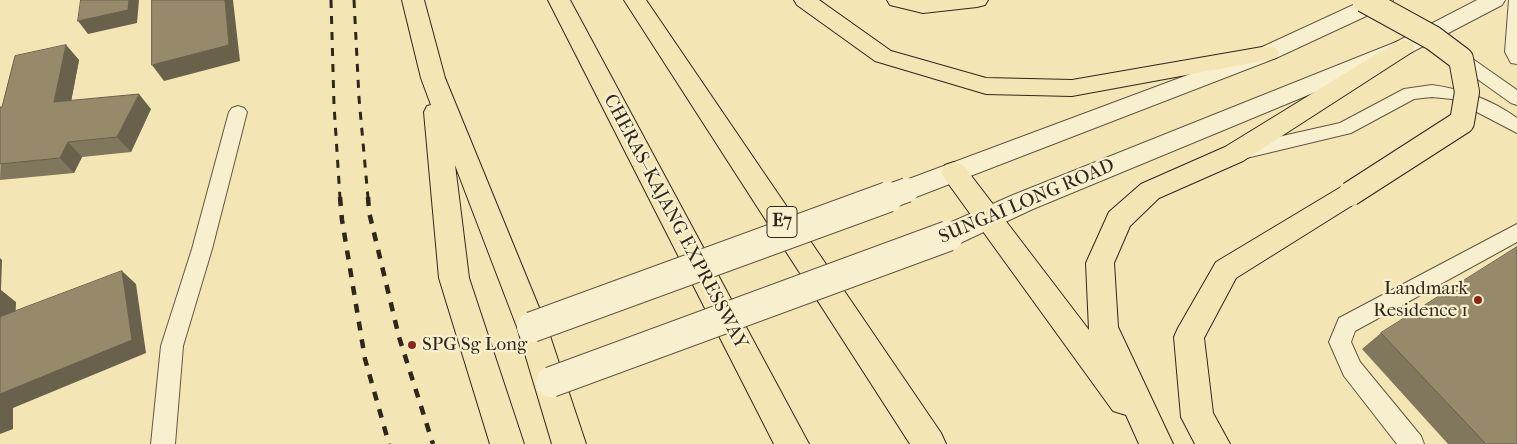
<!DOCTYPE html>
<meta charset="utf-8">
<style>
body{margin:0}
canvas{display:block;background:#f4e6b4}
</style>
<canvas width="1517" height="444"></canvas>
<script>
const g = document.querySelector('canvas').getContext('2d');
g.lineJoin = 'round';
function stroke(path, color, width, dash) { g.strokeStyle = color; g.lineWidth = width; g.lineCap = dash ? 'butt' : 'round'; g.setLineDash(dash || []); g.stroke(path); }
function fillPath(path, color) { g.fillStyle = color; g.fill(path, 'evenodd'); }
function label(font, color, halo, rows, align = 'center') {
  g.font = font + ' "IM FELL French Canon",serif'; g.lineWidth = 4.5; g.setLineDash([]); g.textBaseline = 'middle'; g.strokeStyle = halo; g.fillStyle = color; for (const [text, x, y, turn = 0] of rows) {
    g.save(); g.translate(x, y); g.rotate((+turn || 0) * Math.PI / 180); g.textAlign = isNaN(turn) ? turn : align; if (halo) g.strokeText(text, 0, 0); g.fillText(text, 0, 0); g.restore();
  }
}
const service = new Path2D(`
 M1509,0H1517V64L1511,63L1505,52Z
 M1461,54L1467,55L1517,90V105L1511,103L1455,63L1453,59L1455,55Z
 M1432,85C1462,89 1492,100 1517,118V133L1452,99L1432,97L1414,99L1351,133L1238,160L1231,158L1229,153L1231,148L1238,146L1340,123L1404,89Z
 M238,106L244,108L247,112L212,249L183,346L175,444H151L161,346L192,249L229,112L232,108Z
 M1517,224V242L1355,331L1351,342L1360,362L1421,436L1424,444H1397L1344,376L1329,342L1339,318Z`);
const tertiary = new Path2D(`
 M1364,0H1393L1390,5L1276,58L916,197L907,200L898,197L894,190L898,183L1260,48Z
 M1477,0H1505L1502,5L1412,52L1033,209L958,244L948,247L938,244L934,236L938,228L1013,195L1396,42Z`);
const motorway = new Path2D(`
 M402,0H424L445,78L547,327L586,444H552L517,327L455,165L469,278L524,444H490L439,278L424,112L427,106L431,105L421,78Z
 M548,0H570L809,444H774Z
 M624,0H646L941,433L946,444H910Z
 M794,0H819L891,51L986,78L1072,80L1268,46L1276,48L1279,53L1276,58L1268,60L1072,96L986,94L875,61L797,5Z
 M887,0H988L985,5L977,7L923,13L890,5Z
 M1404,40L1412,42L1415,47L1412,52L1243,161L1159,198L1130,226L1114,263L1118,327L1173,444H1139L1126,415L1113,411L945,179L941,172L945,165L954,162L963,165L1089,330L1086,263L1109,212L1141,184L1225,147L1396,42Z
 M1350,184L1359,187L1363,194L1359,201L1236,278L1204,338L1213,413L1230,444H1195L1181,417L1174,337L1178,328L1216,262L1341,187Z`);
stroke(service, '#615642', 2);
stroke(tertiary, '#615642', 2);
stroke(motorway, '#30261c', 2);
fillPath(service, '#f8efce');
fillPath(tertiary, '#f8efce');
fillPath(motorway, '#f4e6b4');
stroke(new Path2D(`
 M331,0L334,105L340,198
 M354,0L359,98L368,198`), '#30261c', 3, [8, 8]);
stroke(new Path2D(`
 M340,197L342,220L365,359L389,444
 M368,197L369,212L399,337L433,444`), '#30261c', 4.5, [9, 9]);
const tertiaryBridgeFar1 = new Path2D(`
 M885,198L907,190`);
const tertiaryBridge = new Path2D(`
 M532,327L888,197
 M551,382L948,236`);
const motorwayBridge = new Path2D(`
 M1350,194L1462,122L1467,92L1461,59L1433,38L1364,0`);
stroke(tertiaryBridgeFar1, '#615642', 26, []);
stroke(tertiaryBridge, '#615642', 32, []);
stroke(motorwayBridge, '#30261c', 26, []);
stroke(tertiaryBridgeFar1, '#f8efce', 24);
stroke(tertiaryBridge, '#f8efce', 30);
stroke(motorwayBridge, '#f4e6b4', 24);
fillPath(new Path2D(`
 M66,45L79,60L71,101L151,109L131,152L82,157L74,173L0,180L2,107Z
 M1381,333L1517,444H1448L1362,349Z`), '#81775c');
fillPath(new Path2D(`
 M129,0H139L137,23L88,34L78,21Z
 M225,0H233L240,61L164,81L152,65Z
 M66,45L79,60L68,118L54,102Z
 M139,94L151,109L131,152L117,137Z
 M68,142L82,157L74,173L60,158Z
 M0,258L2,260L1,290L16,302L15,330L0,319Z
 M122,271L136,284L146,353L13,408V429L0,434V394Z`), '#69614b');
const building = new Path2D(`
 M81,0H129L128,10L78,21Z
 M152,0H225L229,45L152,65Z
 M66,45L54,102L139,94L117,137L68,142L60,158L0,164V107H2L15,56Z
 M1517,247V444H1486L1381,333Z
 M122,271L132,340L0,394V317Z`);
fillPath(building, '#968a6b');
stroke(building, '#69614b', 1);
for (const [x, y, r, color] of [
 [1478,300,5,"#8f2418"],
 [412,345,5,"#8f2418"]
]) { const dot = new Path2D(); dot.arc(x, y, r, 0, 2 * Math.PI); g.fillStyle = color; g.fill(dot); stroke(dot, '#f8efce', 2); }
for (const [x, y, w] of [
 [782,222,30]
]) { const box = new Path2D(); box.roundRect(x - w / 2, y - 15.5, w, 31, 4); g.fillStyle = '#f8efce'; g.fill(box); stroke(box, '#30261c', 1); }
label('bold 18px', '#30261c', null, [
 ["E7",782,222]
]);
label('19px', '#30261c', '#f8efce', [
 ["SUNGAI LONG ROAD",1027,202,-23],
 ["CHERAS–KAJANG EXPRESSWAY",675,222,62]
]);
label('19px', '#30261c', '#f8efce', [
 ["Landmark",1468,289],
 ["Residence 1",1468,311],
 ["SPG Sg Long",422,345,"left"]
], 'right');
</script>
